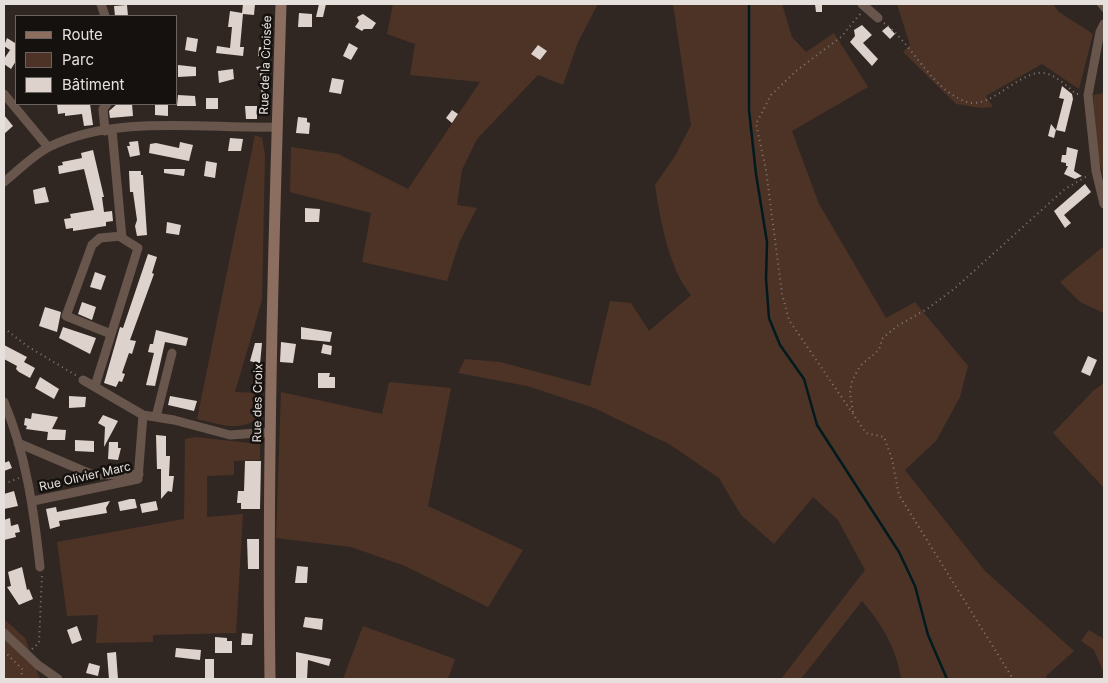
<!DOCTYPE html>
<meta charset="utf-8">
<style>
body{margin:0}
#map{position:relative;width:1108px;height:683px;overflow:hidden;background:#302723;font-family:Inter,sans-serif}
canvas{display:block}
.frame{position:absolute;inset:0;border:5px solid #e6e0dd;pointer-events:none}
.legend{position:absolute;left:15px;top:15px;width:162px;height:90px;box-sizing:border-box;background:#15110f;border:1px solid #696461;margin:0;padding:6px 9px;list-style:none;font-size:15px;color:#e6e0dd}
.legend li{display:flex;align-items:center;gap:10px;height:25px}
.legend b{width:25px;border:1px solid #696461}
</style>
<div id="map">
<canvas width="1108" height="683"></canvas>
<div class="frame"></div>
<ul class="legend">
<li><b style="height:6px;background:#8c6e60"></b>Route</li>
<li><b style="height:14px;background:#4d3325"></b>Parc</li>
<li><b style="height:14px;background:#ded2cc"></b>Bâtiment</li>
</ul>
</div>
<script>
const g = document.querySelector('canvas').getContext('2d');
g.lineJoin = 'round';
function fillPath(path, color) { g.fillStyle = color; g.fill(path, 'evenodd'); }
function stroke(path, color, width, dash) { g.strokeStyle = color; g.lineWidth = width; g.lineCap = dash ? 'butt' : 'round'; g.setLineDash(dash || []); g.stroke(path); }
function label(font, color, halo, rows, align = 'center') {
  g.font = font + ' Inter,sans-serif'; g.lineWidth = 5; g.setLineDash([]); g.textBaseline = 'middle'; g.strokeStyle = halo; g.fillStyle = color; for (const [text, x, y, turn = 0] of rows) {
    g.save(); g.translate(x, y); g.rotate((+turn || 0) * Math.PI / 180); g.textAlign = isNaN(turn) ? turn : align; if (halo) g.strokeText(text, 0, 0); g.fillText(text, 0, 0); g.restore();
  }
}
fillPath(new Path2D(`
 M393,4H598L578,42L563,85L538,75L477,139L462,170L457,205L477,208L459,243L447,281L362,262L371,213L290,192L291,147L338,154L408,189L480,82L410,75L415,44L387,34Z
 M673,4H782L792,37L806,52L834,33L868,87L792,131L819,204L886,318L915,302L968,366L960,397L936,441L905,470L985,571L1074,651L1046,676L1047,679H901C897,649 882,624 862,601L801,679H781L865,570L838,520L813,497L774,544L741,515L719,478L669,444L594,408L527,386L458,373L465,359L500,362L590,386L610,301L631,303L649,331L691,295C669,269 660,219 655,185L675,156L691,125Z
 M897,4H1053L1059,12L1093,34L1079,89L1042,64L986,96L993,107L981,108L956,104L903,52L910,45Z
 M1104,93V181L1098,155L1093,95Z
 M255,135L262,138L265,154L262,300L235,392L260,393V417C240,433 220,424 197,419Z
 M1104,246V313L1080,302L1060,282Z
 M389,382L451,388L428,506L523,550L488,607L405,566L351,547L276,538L281,392L382,414Z
 M1104,383V488L1053,433L1093,391Z
 M195,437L260,444V460L234,461V475L207,476V517L243,514L236,633L153,635V642L96,643L98,615L67,616L57,542L184,519L185,439Z
 M4,619L25,638L40,679H4Z
 M363,626L455,659L448,679H343Z
 M1089,630L1104,639V673L1094,650L1081,641Z`), '#4d3325');
stroke(new Path2D(`
 M749,4V110L756,174L767,242L766,279L769,318L780,345L804,379L817,425L899,552L915,586L928,635L947,679`), '#001a1f', 2.5);
fillPath(new Path2D(`
 M243,4H255L254,15L243,14L240,47H244L243,56L216,53L217,46L230,48L232,27H228L230,11L242,13Z
 M319,4H326L323,17H316Z
 M815,4H822V12H816Z
 M127,5L128,16H115L114,6Z
 M299,13L312,14V27H298Z
 M363,14L376,23L372,29H364L362,31L355,27L359,21L357,17Z
 M862,25L872,35L863,43L878,59L872,66L850,42L855,36L854,30Z
 M888,26L895,34L890,39L882,31Z
 M187,37L198,39L196,52L185,50Z
 M7,38L15,43L16,40V61L11,69L4,64V59L10,50L4,46Z
 M349,43L358,48L351,60L343,56Z
 M538,45L547,51L540,60L531,54Z
 M259,47L268,48L267,57L258,56Z
 M178,65L196,67V76L178,77Z
 M269,65L266,100H262L260,74L256,67Z
 M233,69L234,79L219,83L218,71Z
 M332,78L344,80L341,94L329,92Z
 M1062,86L1072,94L1073,99L1065,132L1056,130L1054,138L1048,136L1051,124L1056,130L1064,99L1059,98Z
 M178,95L195,96L196,106H177Z
 M206,98H218V109H206Z
 M57,104H90L93,125L84,126L82,114L65,116V113L58,114Z
 M117,104H132L133,116L110,118L109,111Z
 M155,104H168V116L155,115Z
 M245,106H257V119H246Z
 M452,110L458,114L452,123L446,118Z
 M4,115L13,126L4,134Z
 M298,117L307,118V122L310,123L309,134L296,133Z
 M230,138L243,139L241,151H228Z
 M138,141L140,155L130,157L127,146H130L129,142Z
 M180,142L193,145L189,161L149,153L150,144L156,143L179,148Z
 M1067,147L1078,150L1074,171L1082,176L1075,179L1064,174L1068,166H1066V163L1061,162L1062,155H1066Z
 M93,150L104,197H102L104,212L112,211L113,221L106,222V226L73,231V228L66,229L64,219L71,218L70,214L94,210L84,169L59,174L58,166L63,165L62,162L82,158L81,153Z
 M206,161L217,163L215,178L204,176Z
 M164,169H185L184,176L164,173Z
 M129,171H141V175H143L147,235L137,236L135,226L137,220L133,192H130Z
 M1085,184L1091,192L1064,215L1071,223L1065,228L1054,211Z
 M45,187L49,202L35,204L33,190Z
 M305,208L320,209L319,222H305Z
 M167,222L181,225L179,235L166,233Z
 M148,254L157,257L152,273L154,274L130,340L136,341L132,354L129,353L122,373L125,374L122,382L119,381L116,387L104,383L120,327L123,328Z
 M95,272L106,276L101,290L90,287Z
 M82,302L96,307L92,320L78,314Z
 M45,307L61,312L57,332L39,326Z
 M63,327L96,338L90,354L59,338Z
 M301,327L332,332L330,342L301,339Z
 M156,330L188,338L186,346L165,342L155,386L146,385L154,353L148,352L150,344H153Z
 M281,342L296,344L293,363L280,362Z
 M255,343H262L260,364L250,361Z
 M323,344L332,346L331,355L321,353Z
 M4,345L27,357L24,362L35,368L30,378L19,372L16,369L17,366L4,359Z
 M1088,356L1097,360L1090,376L1081,372Z
 M318,373H330L329,377H335V388H318Z
 M40,377L59,389L54,399L35,388Z
 M69,396L86,397L85,407L69,408Z
 M170,396L197,401L194,411L168,405Z
 M32,413L58,417L52,429L66,430L65,440H47L48,432L26,429L27,426L24,425L25,418L31,419Z
 M103,415L118,421L104,447L105,427L98,423Z
 M156,435L166,436V456H170L169,476H174L172,492L168,491L161,499V469H157Z
 M75,440L94,441V452L75,451Z
 M109,442H118V448H121L118,460L108,459Z
 M9,461L12,468L4,471V463Z
 M245,461H261L260,509H241V503H237L238,491H244Z
 M14,491L18,506L4,509V494Z
 M130,499H135L137,508L120,511L118,502Z
 M110,501L106,508L107,513L59,521L60,526L50,529L46,509L56,507L57,512Z
 M156,501L158,510L142,513L140,504Z
 M10,518L11,526L18,524L20,532L15,533L16,537L4,540V520Z
 M247,539H259V569H248Z
 M297,566L308,567L307,583H295Z
 M22,567L27,590L29,589L33,599L19,605L7,587L11,586L8,572Z
 M305,617L323,619L322,630L303,627Z
 M77,626L82,640L72,644L67,630Z
 M242,633L253,634L252,645H241Z
 M215,637L227,638V641H232V653H215Z
 M176,648L201,650L200,660L175,657Z
 M116,652L118,679H109L107,653Z
 M296,652L331,659L329,666L308,660L307,679H296Z
 M205,659H214V679H205Z
 M89,663L100,666L98,676L86,673Z`), '#ded2cc');
stroke(new Path2D(`
 M860,14L841,37L796,71L771,95L756,124L766,170L782,294L789,320L866,433L884,437L892,459L899,495L1013,679
 M884,23C912,43 932,91 967,102C993,110 1023,65 1048,74C1059,78 1068,87 1076,94H1080
 M4,328L27,346L77,376
 M853,412L850,393L852,381L860,366L879,350L882,339L897,326L927,309L954,289L1065,189L1089,175
 M4,484L19,478
 M32,649L39,643L42,575
 M4,651L23,670
 M20,679L23,670`), '#827a77', 2, [1, 4]);
stroke(new Path2D(`
 M1099,4L1104,10`), '#68564d', 4.5);
stroke(new Path2D(`
 M101,4L105,16
 M862,4L878,18
 M1104,24L1100,32L1088,95L1096,171L1104,204
 M4,94L48,147
 M105,131L103,109L107,104
 M4,182C18,171 33,155 49,147C115,114 205,129 278,127
 M111,334L66,316L92,245L100,238L122,236
 M83,380L143,415L174,420L230,435L271,432
 M95,386L138,248L122,238L112,130
 M4,402C26,454 34,511 40,567
 M156,417L172,353
 M18,443L93,475L139,474
 M33,501L138,479L143,415
 M4,633L38,665L58,679`), '#68564d', 9);
stroke(new Path2D(`
 M270,679C267,454 274,229 281,4`), '#8c6e60', 11);
label('12px', '#e6e0dd', '#15110f', [
 ["Rue de la Croisée",266,65,-88],
 ["Rue des Croix",258,403,-89],
 ["Rue Olivier Marc",85,477,-13]
]);
</script>
